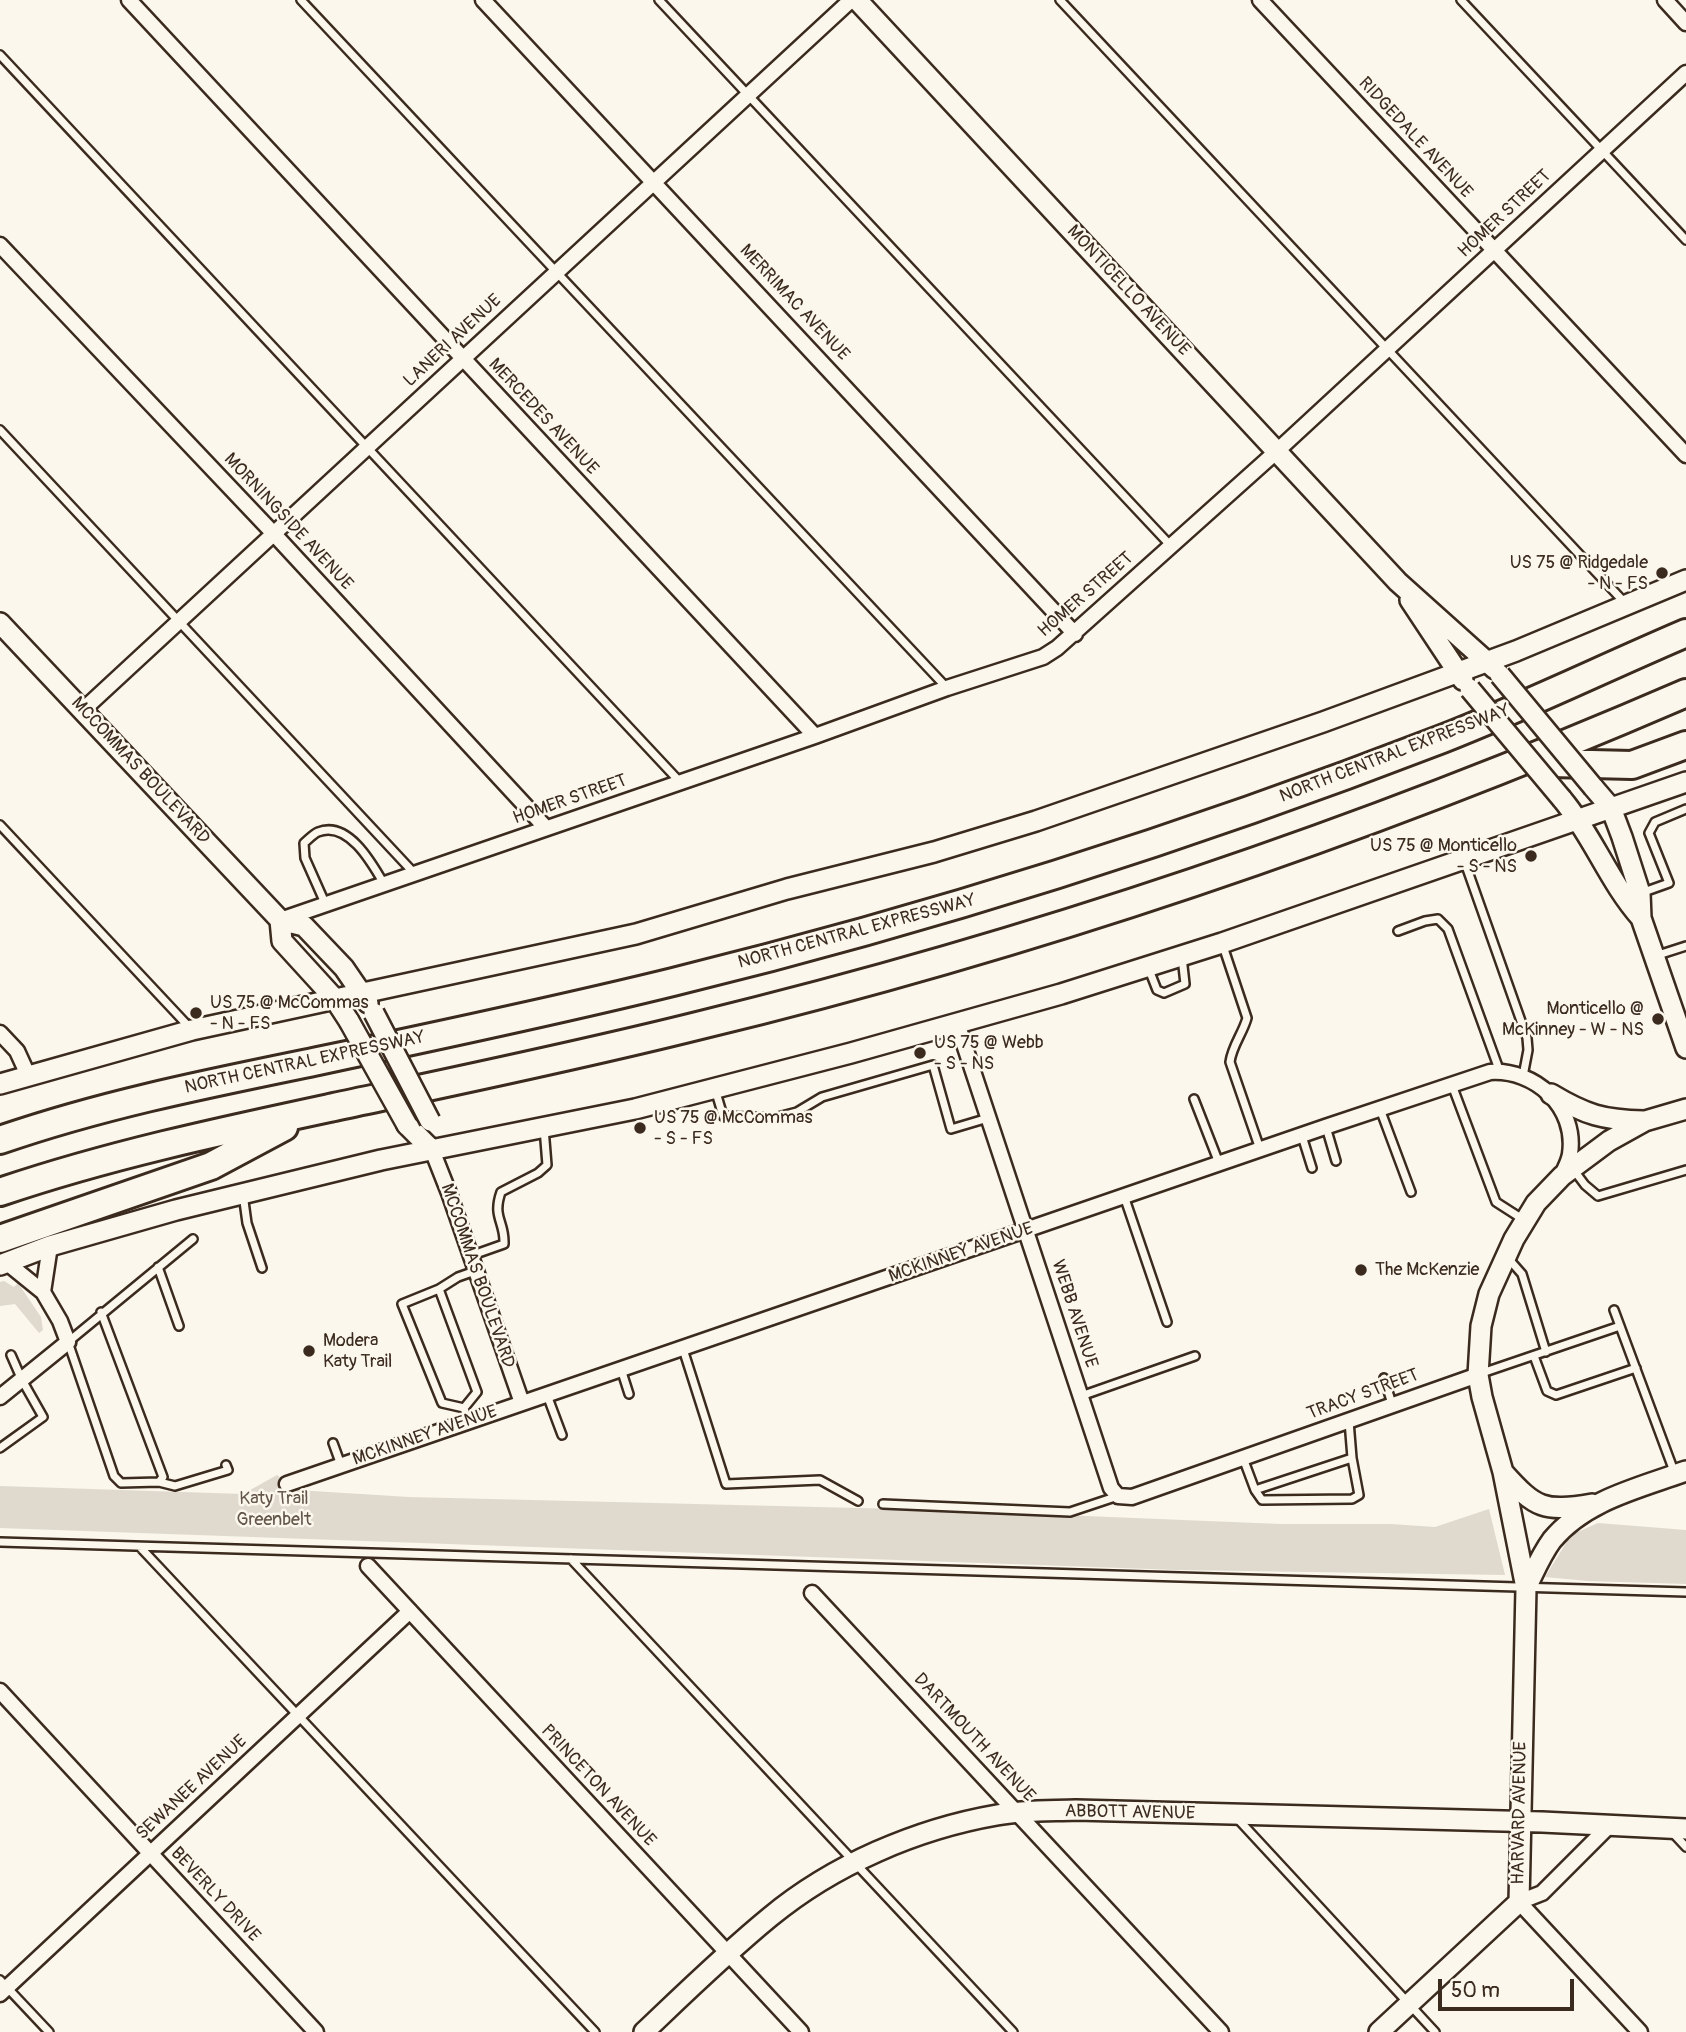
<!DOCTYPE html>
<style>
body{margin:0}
#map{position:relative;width:1686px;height:2032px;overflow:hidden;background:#fbf7ec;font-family:Pangolin,sans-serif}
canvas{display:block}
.scale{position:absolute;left:1438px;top:1979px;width:136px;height:32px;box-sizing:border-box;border:4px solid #3b2a1e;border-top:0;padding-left:9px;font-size:21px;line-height:24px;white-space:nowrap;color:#3b2a1e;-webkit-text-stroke:5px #fbf7ec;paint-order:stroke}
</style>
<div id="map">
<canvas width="1686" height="2032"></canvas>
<div class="scale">50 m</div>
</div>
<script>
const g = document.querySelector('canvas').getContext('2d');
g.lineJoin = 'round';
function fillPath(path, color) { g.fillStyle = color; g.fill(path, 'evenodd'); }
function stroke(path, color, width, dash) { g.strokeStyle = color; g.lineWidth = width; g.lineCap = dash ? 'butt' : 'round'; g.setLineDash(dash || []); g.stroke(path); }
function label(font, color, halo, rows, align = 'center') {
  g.font = font + ' Pangolin,sans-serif'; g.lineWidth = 5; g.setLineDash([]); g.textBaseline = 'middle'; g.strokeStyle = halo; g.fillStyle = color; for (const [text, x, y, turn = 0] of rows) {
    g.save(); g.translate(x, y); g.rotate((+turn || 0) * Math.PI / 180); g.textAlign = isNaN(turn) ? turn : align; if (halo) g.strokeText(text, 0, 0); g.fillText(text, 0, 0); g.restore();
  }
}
fillPath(new Path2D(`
 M4,1281L14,1287L18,1283L41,1317L43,1330L39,1333L15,1304L0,1306V1282Z
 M277,1475L296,1490L409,1497L940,1510L1280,1524H1391L1435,1527L1489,1509L1505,1575L1178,1570L0,1528V1486L243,1494Z
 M1598,1523L1686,1530V1584L1588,1581L1545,1577L1571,1535Z`), '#dfd9ce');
const lane = new Path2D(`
 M301,0L947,688
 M659,0L1171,546
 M1060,0L1625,603
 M1461,0L1686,240
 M0,55L680,782
 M0,430L414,873
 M0,825L191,1029
 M1464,860L1527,1038L1528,1050L1523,1076
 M1641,893L1669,883L1649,833L1655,822L1686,809
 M325,903L305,858L304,843C308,840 313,834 318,832C348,820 372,863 384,884
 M1398,931L1425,921L1438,919L1448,929L1500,1072
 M1223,946L1247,1018C1243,1033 1232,1046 1230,1062L1260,1149
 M1655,956L1686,946
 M1148,967L1157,990L1164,993L1185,984L1182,957
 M1452,1085L1496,1202L1524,1220
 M715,1089L723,1116L774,1118L797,1112L822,1097L933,1065L951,1129L988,1118
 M1194,1099L1219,1163
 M1380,1109L1411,1192
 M1326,1127L1336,1161
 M1302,1136L1312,1168
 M1573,1169L1585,1185L1598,1196L1686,1170
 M243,1194L247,1223L262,1268
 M1124,1196L1167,1322
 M470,1256L504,1244C505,1221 492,1218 501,1192L538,1173L547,1165L544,1128
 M1507,1257L1522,1274L1546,1352
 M158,1267L179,1326
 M439,1289L402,1304L442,1403L464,1408
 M1614,1310L1675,1474
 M101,1312L163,1477L159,1482L121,1483L114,1476L68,1342L193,1239
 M683,1349L726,1484L820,1480L858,1501
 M1534,1356L1547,1391L1556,1395L1636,1368
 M621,1369L629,1394
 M1482,1373L1620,1326
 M1384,1378L1392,1404
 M547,1395L562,1435
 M1081,1396L1195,1356
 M468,1421L464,1408L477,1392L439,1289L458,1277L475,1271
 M333,1443L341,1465
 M0,1448L43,1417L22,1380L11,1355
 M1243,1458L1255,1490L1352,1458L1349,1421
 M159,1482L175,1486L228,1470L226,1465
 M1255,1490L1262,1500L1352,1499L1359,1495L1352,1458
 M883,1504L1070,1512L1118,1496
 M0,1542L1686,1592
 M140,1547L595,2032
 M571,1559L1013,2032
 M1236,1817L1435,2032
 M1672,1832L1686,1847
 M0,1980L49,2032`);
const street = new Path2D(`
 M129,0L815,736
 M483,0L1075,634
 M1260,0L1686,455
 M1665,0L1686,23
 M0,245L274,534L546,828
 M83,710L851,0
 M280,920L815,736L947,688L1043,657L1057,648L1277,451L1686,73
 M957,1023L1111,1488L1118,1496L1132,1497L1478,1375
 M0,1033L17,1051L28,1075
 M432,1150L449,1193L522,1403
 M43,1292L50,1246
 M0,1397L68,1342L60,1321L43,1292L6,1262
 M287,1484L1325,1127L1490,1072C1535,1069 1577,1107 1570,1154C1569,1161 1565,1168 1562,1175
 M368,1566L801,2032
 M812,1593L1221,2032
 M0,1691L316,2032
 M1610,1825L1542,1893L1519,1902L1640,2032
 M0,1994L410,1611`);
const secondary = new Path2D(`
 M857,0L1398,582L1495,669
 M1410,600L1463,680
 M0,623L280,920L304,926L344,968L368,1003
 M1593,787L1611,808L1622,837L1640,893L1641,918L1686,1048
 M1562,799C1593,836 1609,882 1641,918
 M280,920L282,941L334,998L349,1021
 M0,1084L192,1030L636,934L787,889L934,852L1036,821L1323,722L1516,651L1686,580
 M1551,1094C1586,1115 1603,1120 1644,1121
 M407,1125L432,1150
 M0,1265L50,1246L176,1210L381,1160L635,1109L851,1053L1061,994L1222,943L1686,782
 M1503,1472C1536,1509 1544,1512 1592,1504
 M1526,1588C1534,1572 1541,1555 1552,1540C1585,1500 1639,1488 1686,1471
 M644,2032C685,1993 726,1953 770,1917C833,1865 916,1829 997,1815C1023,1810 1050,1811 1076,1810L1542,1822L1686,1829
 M1379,2032L1519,1902L1526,1588L1503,1472L1482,1397L1478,1375L1481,1326L1489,1294L1514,1239L1536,1203L1562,1176L1609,1141L1645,1121L1686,1109`);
const highway = new Path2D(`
 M1551,763L1632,765L1686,745
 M0,1140C104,1104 211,1083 318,1061C437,1036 555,1011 673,982C934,918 1191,836 1442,739C1524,707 1604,668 1686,633
 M0,1192C109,1155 222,1131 334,1107C456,1081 577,1056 697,1026C1035,944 1367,831 1686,693
 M0,1239L211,1166L284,1127`);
stroke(lane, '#3b2a1e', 12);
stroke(street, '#3b2a1e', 19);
stroke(secondary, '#3b2a1e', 24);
stroke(highway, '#3b2a1e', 32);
stroke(lane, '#fbf7ec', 7);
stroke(street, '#fbf7ec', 14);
stroke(secondary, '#fbf7ec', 19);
stroke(highway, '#fbf7ec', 26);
const secondaryBridge = new Path2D(`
 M1500,675L1593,787
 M1470,689L1562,799
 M374,1013L430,1121
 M349,1021L407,1125`);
stroke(secondaryBridge, '#3b2a1e', 24, []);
stroke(secondaryBridge, '#fbf7ec', 19);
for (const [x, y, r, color] of [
 [1662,573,7,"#3b2a1e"],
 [1531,856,7,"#3b2a1e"],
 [196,1013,7,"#3b2a1e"],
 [1658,1019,7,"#3b2a1e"],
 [920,1053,7,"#3b2a1e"],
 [640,1128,7,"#3b2a1e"],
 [1361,1270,7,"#3b2a1e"],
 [309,1351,7,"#3b2a1e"]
]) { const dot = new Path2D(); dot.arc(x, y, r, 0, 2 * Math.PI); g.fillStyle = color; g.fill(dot); stroke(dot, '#fbf7ec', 2.5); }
label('18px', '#3b2a1e', '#fbf7ec', [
 ["RIDGEDALE AVENUE",1415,138,47],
 ["HOMER STREET",1505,214,-43],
 ["MONTICELLO AVENUE",1128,291,47],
 ["MERRIMAC AVENUE",794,303,47],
 ["LANERI AVENUE",453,341,-43],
 ["MERCEDES AVENUE",543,417,47],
 ["MORNINGSIDE AVENUE",288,522,47],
 ["HOMER STREET",1086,595,-41],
 ["NORTH CENTRAL EXPRESSWAY",1395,754,-21],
 ["MCCOMMAS BOULEVARD",140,771,47],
 ["HOMER STREET",570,800,-19],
 ["NORTH CENTRAL EXPRESSWAY",857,932,-15],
 ["NORTH CENTRAL EXPRESSWAY",305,1063,-12],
 ["MCKINNEY AVENUE",961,1253,-19],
 ["MCCOMMAS BOULEVARD",477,1276,71],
 ["WEBB AVENUE",1074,1314,72],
 ["TRACY STREET",1363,1395,-20],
 ["MCKINNEY AVENUE",425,1436,-19],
 ["DARTMOUTH AVENUE",974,1738,47],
 ["PRINCETON AVENUE",598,1786,47],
 ["SEWANEE AVENUE",192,1788,-43],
 ["ABBOTT AVENUE",1130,1813,1],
 ["HARVARD AVENUE",1520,1813,-89],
 ["BEVERLY DRIVE",215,1895,47]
]);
label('18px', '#3b2a1e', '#fbf7ec', [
 ["US 75 @ Ridgedale",1648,563,"right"],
 ["- N - FS",1648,584,"right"],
 ["US 75 @ Monticello",1517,846,"right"],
 ["- S - NS",1517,867,"right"],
 ["US 75 @ McCommas",210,1003],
 ["- N - FS",210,1024],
 ["Monticello @",1644,1009,"right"],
 ["McKinney - W - NS",1644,1030,"right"],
 ["US 75 @ Webb",934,1043],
 ["- S - NS",934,1064],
 ["US 75 @ McCommas",654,1118],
 ["- S - FS",654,1139],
 ["The McKenzie",1375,1270],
 ["Modera",323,1341],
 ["Katy Trail",323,1362]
], 'left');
label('18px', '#64564a', '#fbf7ec', [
 ["Katy Trail",274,1499],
 ["Greenbelt",274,1520]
]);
</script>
